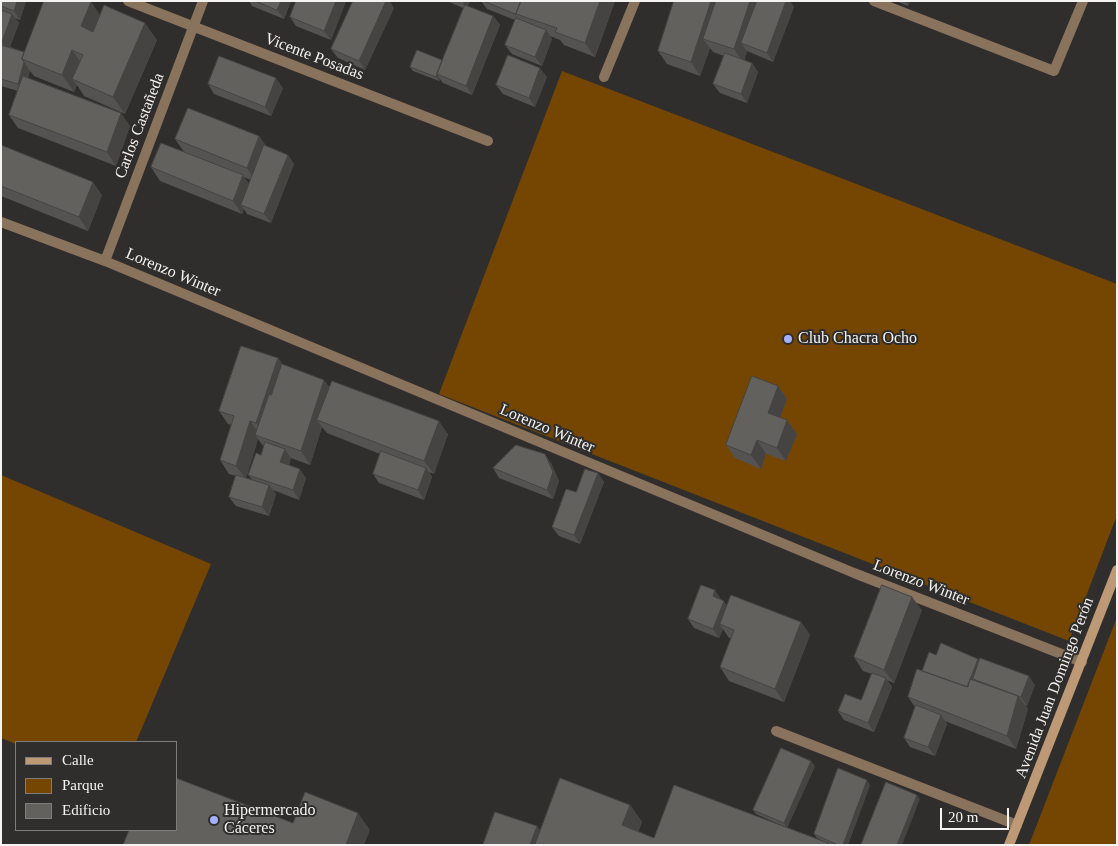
<!DOCTYPE html>
<meta charset="utf-8">
<style>
body{margin:0}
#map{position:relative;width:1118px;height:846px;overflow:hidden;background:#302e2c;font-family:Georgia,serif}
canvas{display:block}
.frame{position:absolute;inset:0;border:2px solid #f4f3f1;pointer-events:none}
.legend{position:absolute;left:15px;top:741px;width:162px;height:90px;box-sizing:border-box;background:#302e2c;border:1px solid #7e7d7b;margin:0;padding:6px 9px;list-style:none;font-size:15px;color:#f4f3f1}
.legend li{display:flex;align-items:center;gap:10px;height:25px}
.legend b{width:25px;border:1px solid #7e7d7b}
.scale{position:absolute;left:940px;top:808px;width:69px;height:22px;box-sizing:border-box;border:2px solid #f4f3f1;border-top:0;padding-left:6px;font-size:15px;line-height:18px;white-space:nowrap;color:#f4f3f1;-webkit-text-stroke:4px #302e2c;paint-order:stroke}
</style>
<div id="map">
<canvas width="1118" height="846"></canvas>
<div class="frame"></div>
<ul class="legend">
<li><b style="height:6px;background:#bd9975"></b>Calle</li>
<li><b style="height:14px;background:#754602"></b>Parque</li>
<li><b style="height:14px;background:#63615e"></b>Edificio</li>
</ul>
<div class="scale">20 m</div>
</div>
<script>
const g = document.querySelector('canvas').getContext('2d');
g.lineJoin = 'round';
function fillPath(path, color) { g.fillStyle = color; g.fill(path, 'evenodd'); }
function stroke(path, color, width, dash) { g.strokeStyle = color; g.lineWidth = width; g.lineCap = dash ? 'butt' : 'round'; g.setLineDash(dash || []); g.stroke(path); }
function label(font, color, halo, rows, align = 'center') {
  g.font = font + ' Georgia,serif'; g.lineWidth = 4; g.setLineDash([]); g.textBaseline = 'middle'; g.strokeStyle = halo; g.fillStyle = color; for (const [text, x, y, turn = 0] of rows) {
    g.save(); g.translate(x, y); g.rotate((+turn || 0) * Math.PI / 180); g.textAlign = isNaN(turn) ? turn : align; if (halo) g.strokeText(text, 0, 0); g.fillText(text, 0, 0); g.restore();
  }
}
fillPath(new Path2D(`
 M562,71L1117,284V515L1069,641L439,394Z
 M1,475L211,564L136,742H16V744L1,738Z
 M1117,617V845H1029Z`), '#754602');
stroke(new Path2D(`
 M776,731L1017,825`), '#89735d', 10);
stroke(new Path2D(`
 M128,1L488,141
 M874,1L1054,71L1083,1
 M604,77L635,1
 M1,222L105,261L854,573L1082,662
 M105,261L203,1`), '#89735d', 10);
stroke(new Path2D(`
 M1009,845L1117,570`), '#bd9975', 10);
fillPath(new Path2D(`
 M1,1H26L20,20L15,18L19,23L10,47L24,52L91,2L100,16L157,40L125,114L84,96L77,85L74,92L34,76L30,71L28,78L130,126L116,166L18,128L9,115L18,91L1,86Z
 M249,1H291L284,19L252,6Z
 M296,1H346L331,40L296,26L290,17Z
 M447,1H470L468,6L493,16L500,25L472,95L443,83L440,79L439,81L413,71L410,67L442,60L463,8Z
 M481,1H615L595,57L564,45L560,40L550,36L552,39L542,66L512,54L505,45L515,20L487,9Z
 M674,1H790L794,7L773,62L747,51L744,60L752,63L758,72L747,103L720,93L713,84L724,56L713,52L710,48L700,76L667,64L658,51Z
 M896,1H910L908,6Z
 M394,8L365,70L338,58L331,49Z
 M547,77L535,107L503,94L496,85Z
 M208,84L283,88L271,116L214,94Z
 M259,136L266,146L288,155L294,164L271,223L247,214L244,209L242,214L160,181L151,167L184,152L175,139ZM244,177L251,180L249,184Z
 M1,145L102,195L88,231L1,196Z
 M278,358L282,364L330,387L448,434L434,474L429,472L432,477L424,500L379,483L373,474L380,454L327,433L322,427L310,465L291,458L289,465L306,478L299,500L273,490L276,494L269,516L236,506L229,497L236,476L229,474L220,460L232,425L228,424L219,411ZM258,439L264,447L261,455L248,475L252,479L246,478Z
 M778,386L787,399L780,418L787,420L797,434L786,461L766,454L761,469L735,458L726,445Z
 M551,463L559,481L553,499L499,478L493,468Z
 M598,473L604,482L580,544L559,536L552,527Z
 M721,599L727,605L801,622L810,635L784,702L729,681L720,667L731,638H729L723,629L719,638L694,628L688,619Z
 M922,610L894,683L887,680L892,687L874,732L844,720L838,711L861,700L872,674L863,671L854,657Z
 M936,655L979,661L1035,685L1027,706L1025,705L1028,709L1016,749L945,721L947,724L935,756L910,747L904,738L915,707L908,697L922,671Z
 M815,766L787,828L828,845H483L537,826L540,831L630,805L642,822L638,832L654,838L785,827L756,814L753,810Z
 M870,785L848,845H831L817,838L814,834Z`), '#555351');
fillPath(new Path2D(`
 M17,1H26L20,20L14,11Z
 M281,1H291L284,19L277,10Z
 M336,1H346L331,40L324,31Z
 M386,1H390L394,8L365,70L359,61Z
 M462,1H470L467,9Z
 M600,1H615L595,57L585,43Z
 M711,1H725L703,39L710,48L700,76L691,62Z
 M750,1H763L741,43L747,51L744,63L734,49Z
 M786,1H790L794,7L773,62L767,53Z
 M905,1H910L908,6Z
 M91,2L103,19L93,43L81,26Z
 M12,14L19,23L8,51L2,42Z
 M493,16L500,25L472,95L466,86Z
 M145,23L157,40L125,114L113,97Z
 M546,30L552,39L542,66L535,57Z
 M72,50L84,67L72,79L77,85L74,92L62,75Z
 M442,60L437,74L440,79L439,81L436,77Z
 M24,62L30,71L24,93L18,84Z
 M752,63L758,72L747,103L741,94Z
 M540,68L547,77L535,107L529,98Z
 M276,78L283,88L271,116L265,107Z
 M121,113L130,126L116,166L107,152Z
 M259,136L269,150L256,182L247,168Z
 M288,155L294,164L271,223L264,214Z
 M243,175L252,189L241,205L244,209L242,214L233,201Z
 M93,182L102,195L88,231L79,217Z
 M278,358L287,371L266,437L256,423Z
 M324,380L334,393L317,420L322,427L310,465L301,451Z
 M778,386L787,399L777,426L768,413Z
 M787,420L797,434L786,461L777,448Z
 M250,421L260,435H255L258,439L246,479L236,466Z
 M439,421L448,434L434,474L424,461Z
 M757,440L766,454L761,469L751,455Z
 M285,449L291,458L286,471L280,462Z
 M545,454L551,463L559,481L553,499L547,490Z
 M426,468L432,477L424,500L418,490Z
 M300,469L306,478L299,500L293,490Z
 M598,473L604,482L580,544L574,535Z
 M269,485L276,494L269,516L262,507Z
 M715,590L721,599L719,605L713,596Z
 M912,597L922,610L894,683L884,670Z
 M724,601L730,610L720,624L723,629L719,638L713,629Z
 M801,622L810,635L784,702L775,689Z
 M978,659L984,668L973,679L978,686L967,689Z
 M1029,676L1035,685L1027,706L1021,697Z
 M886,678L892,687L874,732L868,723Z
 M1018,696L1028,709L1016,749L1007,736Z
 M941,715L947,724L935,756L928,747Z
 M811,761L815,766L787,828L784,823Z
 M867,780L870,785L848,845H843Z
 M917,795L920,799L902,845H897Z
 M630,805L642,822L634,843L622,825Z
 M358,813L370,830L364,845H346Z
 M537,826L549,843L548,845H530Z`), '#454442');
const building = new Path2D(`
 M1,1H17L14,11L1,6Z
 M44,1H88L91,2L81,26L93,32L104,5L145,23L113,97L72,79L83,55L72,50L62,75L22,59Z
 M256,1H281L277,10Z
 M296,1H336L324,31L290,17Z
 M353,1H386L359,61L331,49Z
 M484,1H521L516,14Z
 M521,1H600L585,43L555,32L557,28L516,14Z
 M674,1H711L691,62L658,51Z
 M716,1H750L734,49L703,39Z
 M757,1H786L767,53L741,43Z
 M465,5L493,16L466,86L437,74Z
 M1,10L12,14L2,42H1Z
 M516,18L546,30L535,57L505,45Z
 M1,45L24,52L22,59L24,62L18,84L1,79Z
 M417,50L442,60L436,77L410,67Z
 M725,53L752,63L741,94L713,84Z
 M508,55L540,68L529,98L496,85Z
 M219,56L276,78L265,107L208,84Z
 M23,76L121,113L107,152L9,115Z
 M188,108L259,136L247,168L175,139Z
 M161,143L243,175L233,201L151,167Z
 M1,145L93,182L79,217L1,186Z
 M264,145L288,155L264,214L241,205Z
 M241,346L278,358L256,423L250,421L236,466L220,460L234,416L219,411Z
 M282,364L324,380L301,451L255,435L269,394L271,395Z
 M752,376L778,386L768,413L787,420L777,448L757,440L751,455L726,445Z
 M332,381L439,421L424,461L317,420Z
 M265,442L285,449L280,462L300,469L293,490L248,475L256,453L261,455Z
 M516,445L545,454L553,472L547,490L493,468Z
 M381,451L426,468L418,490L373,474Z
 M585,469L598,473L574,535L552,527L566,489L576,492Z
 M236,475L269,485L262,507L229,497Z
 M701,585L715,590L713,596L724,601L713,629L688,619Z
 M882,585L912,597L884,670L854,657Z
 M731,595L801,622L775,689L720,667L734,630L720,624Z
 M941,643L978,659L967,687L922,671L929,652L936,655Z
 M980,658L1029,676L1021,697L973,679Z
 M917,669L968,687L970,679L1018,696L1007,736L908,697Z
 M872,673L886,678L868,723L838,711L845,694L861,700Z
 M916,705L941,715L928,747L904,738Z
 M781,748L811,761L784,823L753,810Z
 M838,768L867,780L843,845H838L814,834Z
 M176,778L293,823L305,792L358,813L346,845H123L129,830H176Z
 M560,778L630,805L622,825L654,838L674,785L828,843L827,845H535Z
 M886,782L917,795L897,845H861Z
 M495,812L537,826L530,845H483Z`);
fillPath(building, '#63615e');
stroke(building, '#454442', 1);
for (const [x, y, r, color] of [
 [788,339,5,"#a6b1fc"],
 [214,820,5,"#a6b1fc"]
]) { const dot = new Path2D(); dot.arc(x, y, r, 0, 2 * Math.PI); g.fillStyle = color; g.fill(dot); stroke(dot, '#302e2c', 2); }
label('16px', '#f4f3f1', '#302e2c', [
 ["Vicente Posadas",314,57,21],
 ["Carlos Castañeda",140,126,-69],
 ["Lorenzo Winter",173,273,23],
 ["Lorenzo Winter",547,429,23],
 ["Lorenzo Winter",921,583,21],
 ["Avenida Juan Domingo Perón",1055,688,-69]
]);
label('16px', '#f4f3f1', '#302e2c', [
 ["Club Chacra Ocho",798,339],
 ["Hipermercado",224,811],
 ["Cáceres",224,829]
], 'left');
</script>
